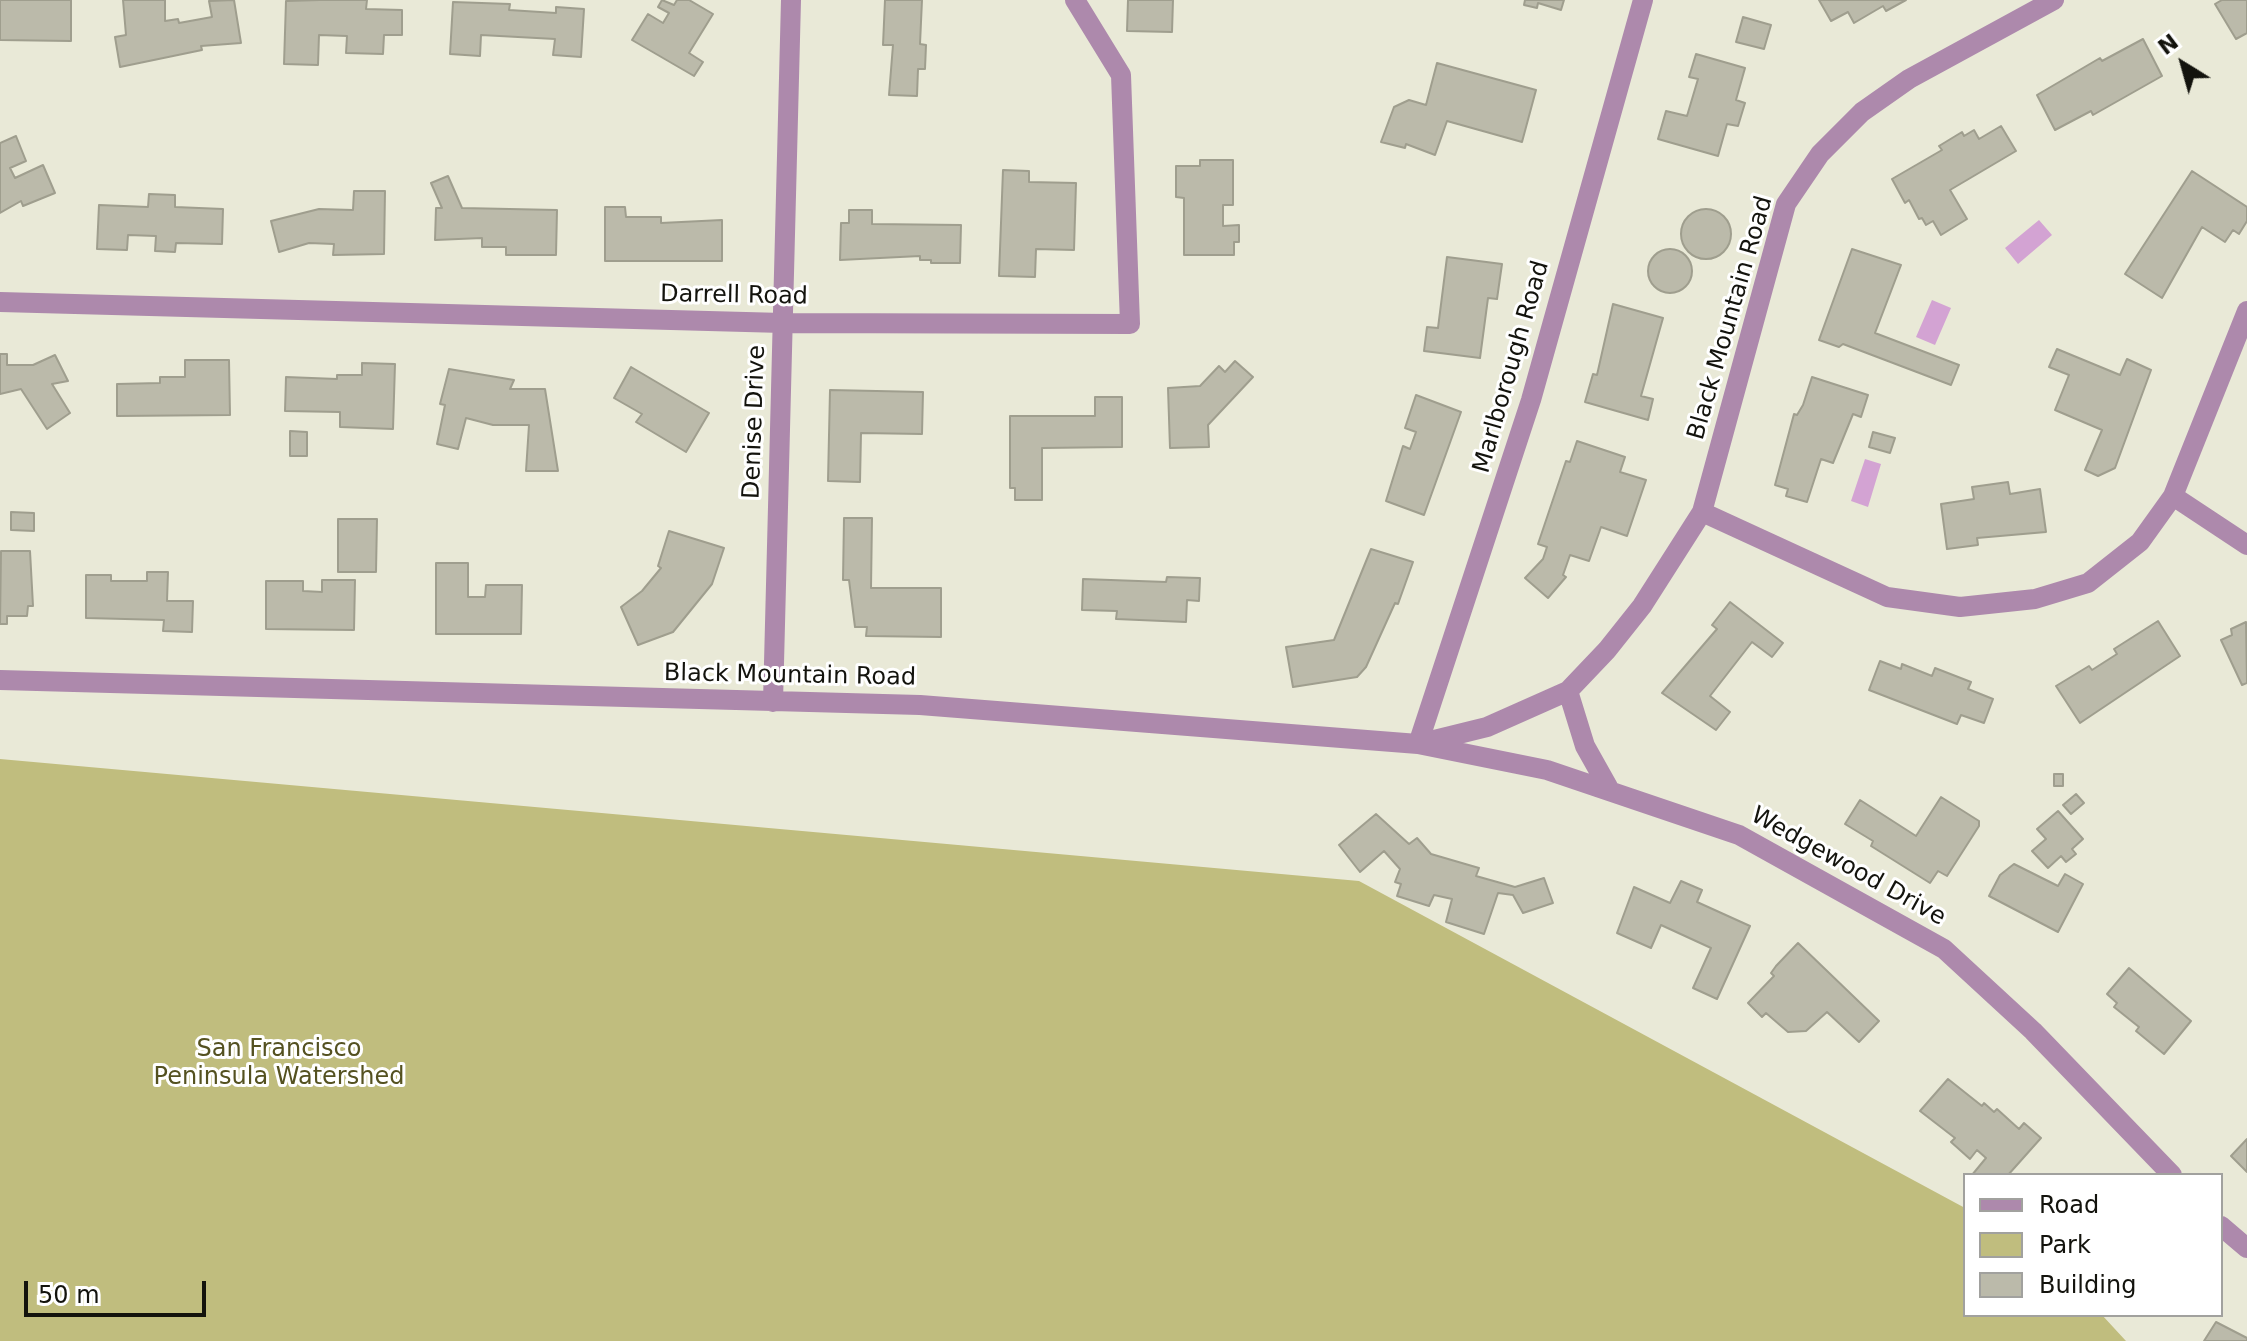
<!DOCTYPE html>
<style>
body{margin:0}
#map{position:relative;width:2247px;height:1341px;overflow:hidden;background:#e9e9d7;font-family:"DejaVu Sans",sans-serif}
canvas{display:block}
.legend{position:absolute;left:1963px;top:1173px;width:260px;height:144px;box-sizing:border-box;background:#fff;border:2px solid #a1a19e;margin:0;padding:10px 14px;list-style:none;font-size:24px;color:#13130d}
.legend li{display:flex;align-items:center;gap:16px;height:40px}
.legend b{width:40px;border:2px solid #a1a19e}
.north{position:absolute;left:2143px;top:24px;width:80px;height:80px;-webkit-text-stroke:6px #fff;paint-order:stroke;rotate:323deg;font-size:22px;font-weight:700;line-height:32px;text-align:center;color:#13130d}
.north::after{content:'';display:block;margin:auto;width:28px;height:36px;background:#13130d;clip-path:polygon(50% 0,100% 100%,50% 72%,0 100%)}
.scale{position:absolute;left:24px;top:1281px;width:182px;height:36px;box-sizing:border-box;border:4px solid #13130d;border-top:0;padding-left:10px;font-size:24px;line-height:28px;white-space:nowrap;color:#13130d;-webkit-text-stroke:6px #fff;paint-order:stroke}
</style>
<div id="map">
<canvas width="2247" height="1341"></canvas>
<ul class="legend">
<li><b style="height:10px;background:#ad89ac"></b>Road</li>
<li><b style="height:22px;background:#c0bd7e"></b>Park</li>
<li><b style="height:22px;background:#bbbaaa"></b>Building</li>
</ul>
<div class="north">N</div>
<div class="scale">50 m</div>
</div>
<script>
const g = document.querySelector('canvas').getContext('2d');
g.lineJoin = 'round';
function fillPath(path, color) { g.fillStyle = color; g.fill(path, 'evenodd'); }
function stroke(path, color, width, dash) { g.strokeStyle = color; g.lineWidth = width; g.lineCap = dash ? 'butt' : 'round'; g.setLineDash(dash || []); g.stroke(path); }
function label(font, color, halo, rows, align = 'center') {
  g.font = font + ' "DejaVu Sans",sans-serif'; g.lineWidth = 6; g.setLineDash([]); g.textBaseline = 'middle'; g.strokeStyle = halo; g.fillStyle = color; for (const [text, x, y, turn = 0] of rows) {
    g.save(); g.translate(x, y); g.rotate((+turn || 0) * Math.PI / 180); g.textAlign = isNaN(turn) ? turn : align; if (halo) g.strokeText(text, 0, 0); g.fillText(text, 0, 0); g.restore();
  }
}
fillPath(new Path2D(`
 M0,759L1359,881L1965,1208V1315H2102L2126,1341H0Z`), '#c0bd7e');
fillPath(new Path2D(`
 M2039,220L2052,235L2018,264L2005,248Z
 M1932,300L1951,308L1935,345L1916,337Z
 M1865,459L1881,464L1868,507L1851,501Z`), '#d3a3d3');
const building = new Path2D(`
 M0,0H71V41L0,40Z
 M123,0H165V21L178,19L179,23L212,17L209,1L234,0L241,43L201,46L202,50L120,67L115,37L126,35Z
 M320,0H367L366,9L402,10V35H384L383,54L346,53L347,36L319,35L318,65L284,64L286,1Z
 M662,0L674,5L677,0H689L713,14L689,53L703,62L694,76L632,40L648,14L663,23L669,13L658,7Z
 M885,0H922L920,44L926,45L925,69H918L917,96L889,95L893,45H883Z
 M1128,0H1173L1172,32L1127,31Z
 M1525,0H1564L1561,10L1538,3L1537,8L1524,5Z
 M1819,0H1906L1886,11L1883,6L1854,23L1848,12L1831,21Z
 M2222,0H2247V33L2236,39L2215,4Z
 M453,2L510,4L509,10L556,13V7L584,9L581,57L553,55L555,39L481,35L480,56L450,54Z
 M1743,17L1771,25L1764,49L1736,42Z
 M2143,39L2162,76L2093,115L2091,111L2055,130L2037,95L2100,58L2102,61Z
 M1696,54L1745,68L1736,100L1745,103L1738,126L1727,124L1718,156L1658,139L1666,111L1687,116L1698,79L1689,77Z
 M1437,63L1536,90L1522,142L1447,121L1435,155L1406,144L1405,148L1381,142L1394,107L1409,100L1426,105Z
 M2001,126L2016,151L1950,190L1967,219L1941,235L1933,221L1926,225L1922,218L1919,219L1909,200L1905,203L1892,179L1942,150L1939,146L1962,132L1964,136L1974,130L1979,139Z
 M16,136L26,161L10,168L15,178L43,165L55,193L23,206L21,201L0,213V143Z
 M1200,160H1233V205H1223V226L1239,225V242H1234V255H1184V198L1176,197V166H1200Z
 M1003,170L1029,171V182L1076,183L1074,250L1036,249L1035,277L999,276Z
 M2192,171L2247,207V221L2239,234L2233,230L2225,242L2202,227L2162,298L2125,274Z
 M448,176L462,208L557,210L556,255H506V247H482V238L435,240L436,208H442L431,183Z
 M354,191H385L384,254L333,255L334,244L309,243L279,252L271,221L319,209L353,210Z
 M149,194L175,195V207L223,209L222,244L176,243L175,252L155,251L156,236L128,235L127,250L97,249L99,205L148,207Z
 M605,207H625L626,217H661V223L722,220V261H605Z
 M1681 234a25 25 0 1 1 50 0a25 25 0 1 1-50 0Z
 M849,210H872V224L961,225L960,263H931V260H920V256L840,260L841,223H849Z
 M1852,249L1901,265L1875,333L1959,365L1951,385L1843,344L1839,347L1819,340Z
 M1648 271a22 22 0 1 1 44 0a22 22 0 1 1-44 0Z
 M1447,257L1502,264L1497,299L1488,298L1480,358L1424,351L1427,327L1438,328Z
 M1613,304L1663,318L1641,396L1653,399L1648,420L1585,402L1593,374L1597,375Z
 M2057,349L2120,375L2127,359L2151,370L2115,468L2098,476L2085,470L2102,430L2055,410L2069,375L2049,367Z
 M0,354H7V365H33L55,355L68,381L52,384L70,413L47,429L21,389L0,394Z
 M185,360H229L230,415L117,416V384L160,383V377H185Z
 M1235,361L1253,377L1208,425L1209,447L1170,448L1168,388L1200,386L1219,366L1225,372Z
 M362,363L395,364L393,429L340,427V412L285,411L286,377L337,379V375H362Z
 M631,367L709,413L686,452L636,422L642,414L614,398Z
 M449,369L514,380L510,389H545L558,471H526L529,425H493L466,418L458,449L437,444L445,405L440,404Z
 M1812,377L1868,395L1861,417L1853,414L1833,463L1821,459L1807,502L1786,496L1788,489L1775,485L1794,414L1797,415L1803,405Z
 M830,390L923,392L922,434L861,433L860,482L828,481Z
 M1416,395L1461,412L1424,515L1386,501L1403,446L1410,449L1416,432L1405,428Z
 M1095,397H1122V447L1042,448V500H1015V488H1010V416H1095Z
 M290,431L307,432V456H290Z
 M1873,432L1895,438L1890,453L1869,447Z
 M1577,441L1625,457L1620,472L1646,480L1627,536L1601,527L1589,561L1570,555L1563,575L1566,577L1548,598L1525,578L1543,559L1547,547L1538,544L1566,461L1570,462Z
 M2008,482L2010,494L2040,489L2046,532L1977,538L1978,545L1947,549L1941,504L1974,499L1972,487Z
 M11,512L34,513V531L11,530Z
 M844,518H872L871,588H941V637L866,636L867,627H855L849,580H843Z
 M338,519H377L376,572H338Z
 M669,531L724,548L712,584L673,632L638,645L621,607L642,591L661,568L658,566Z
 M1371,549L1413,562L1398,604L1395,603L1366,667L1357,677L1293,687L1286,647L1334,640Z
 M1,551H30L33,606H28L27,616H7V624H0Z
 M436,563H468V597H485L486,585H522L521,634H436Z
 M147,572H168L167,601H193L192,632L163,631L164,620L86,618V575H111V581H147Z
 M1167,577L1200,578L1199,601L1187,600L1186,622L1116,619L1117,611L1082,610L1083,579L1166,582Z
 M322,580H355L354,630L266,629V581H303V591L322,592Z
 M1730,602L1783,643L1772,657L1752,642L1710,696L1730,712L1716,730L1662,693L1717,629L1712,625Z
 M2158,621L2180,656L2080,723L2056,686L2089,666L2092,670L2117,654L2114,649Z
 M2246,622L2247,683L2242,685L2221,640L2232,635L2231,629Z
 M1880,661L1901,669L1902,664L1932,676L1935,668L1971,682L1968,689L1993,699L1984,723L1961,715L1957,724L1869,690Z
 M2054,774H2063V786H2054Z
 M2076,794L2084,803L2071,814L2063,805Z
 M1941,797L1979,821V826L1947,876L1938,871L1930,883L1871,846L1873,841L1845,824L1860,800L1916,836Z
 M2058,811L2083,839L2072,849L2076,854L2066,862L2061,856L2048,868L2032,851L2046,839L2037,829Z
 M1376,814L1409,844L1417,838L1431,854L1479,868L1476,876L1515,887L1544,878L1553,903L1523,913L1513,895L1498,893L1484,934L1446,922L1452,899L1434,895L1429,906L1397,896L1401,884L1395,882L1400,869L1384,851L1360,872L1339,845Z
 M2014,864L2058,886L2065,874L2083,884L2058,932L1989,896L2000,875Z
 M1681,881L1702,890L1697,902L1750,926L1717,999L1693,988L1711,948L1661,925L1651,948L1617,933L1634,887L1670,903Z
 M1798,943L1879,1021L1859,1042L1827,1012L1806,1031L1788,1032L1766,1013L1762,1017L1748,1003L1774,976L1771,973L1776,966Z
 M2129,968L2191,1021L2164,1054L2136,1031L2139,1027L2114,1007L2117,1003L2107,994Z
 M1948,1079L1982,1106L1984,1103L1994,1112L1997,1109L2019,1129L2024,1123L2041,1138L2008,1175H1972L1986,1158L1977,1150L1970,1159L1951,1142L1955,1138L1920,1111Z
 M2247,1139V1172L2231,1156Z
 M2216,1322L2247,1338V1341H2204Z`);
fillPath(building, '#bbbaaa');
stroke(building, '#9f9e8e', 2);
stroke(new Path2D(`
 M1643,0L1531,400L1418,744L1547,770L1739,835L1944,949L2033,1031L2172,1175
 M0,302L783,323L1130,324L1121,75L1075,0
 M2173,496L2247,545
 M1702,512L1887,597L1960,607L2035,599L2088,583L2140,542L2173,496L2247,311
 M0,680L920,705L1418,744L1487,727L1568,691L1607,650L1642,606L1702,512L1786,204L1820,154L1862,112L1909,79L2054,0
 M1568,691L1585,746L1608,787
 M773,702L791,0
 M2221,1226L2247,1248`), '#ad89ac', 20);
label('24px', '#13130d', '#fff', [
 ["Darrell Road",734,296,1],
 ["Black Mountain Road",1731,318,-74],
 ["Marlborough Road",1512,367,-74],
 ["Denise Drive",755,422,-88],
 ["Black Mountain Road",790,676,1],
 ["Wedgewood Drive",1848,867,29]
]);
label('24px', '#545120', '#fff', [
 ["San Francisco",279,1050],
 ["Peninsula Watershed",279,1078]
]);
</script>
